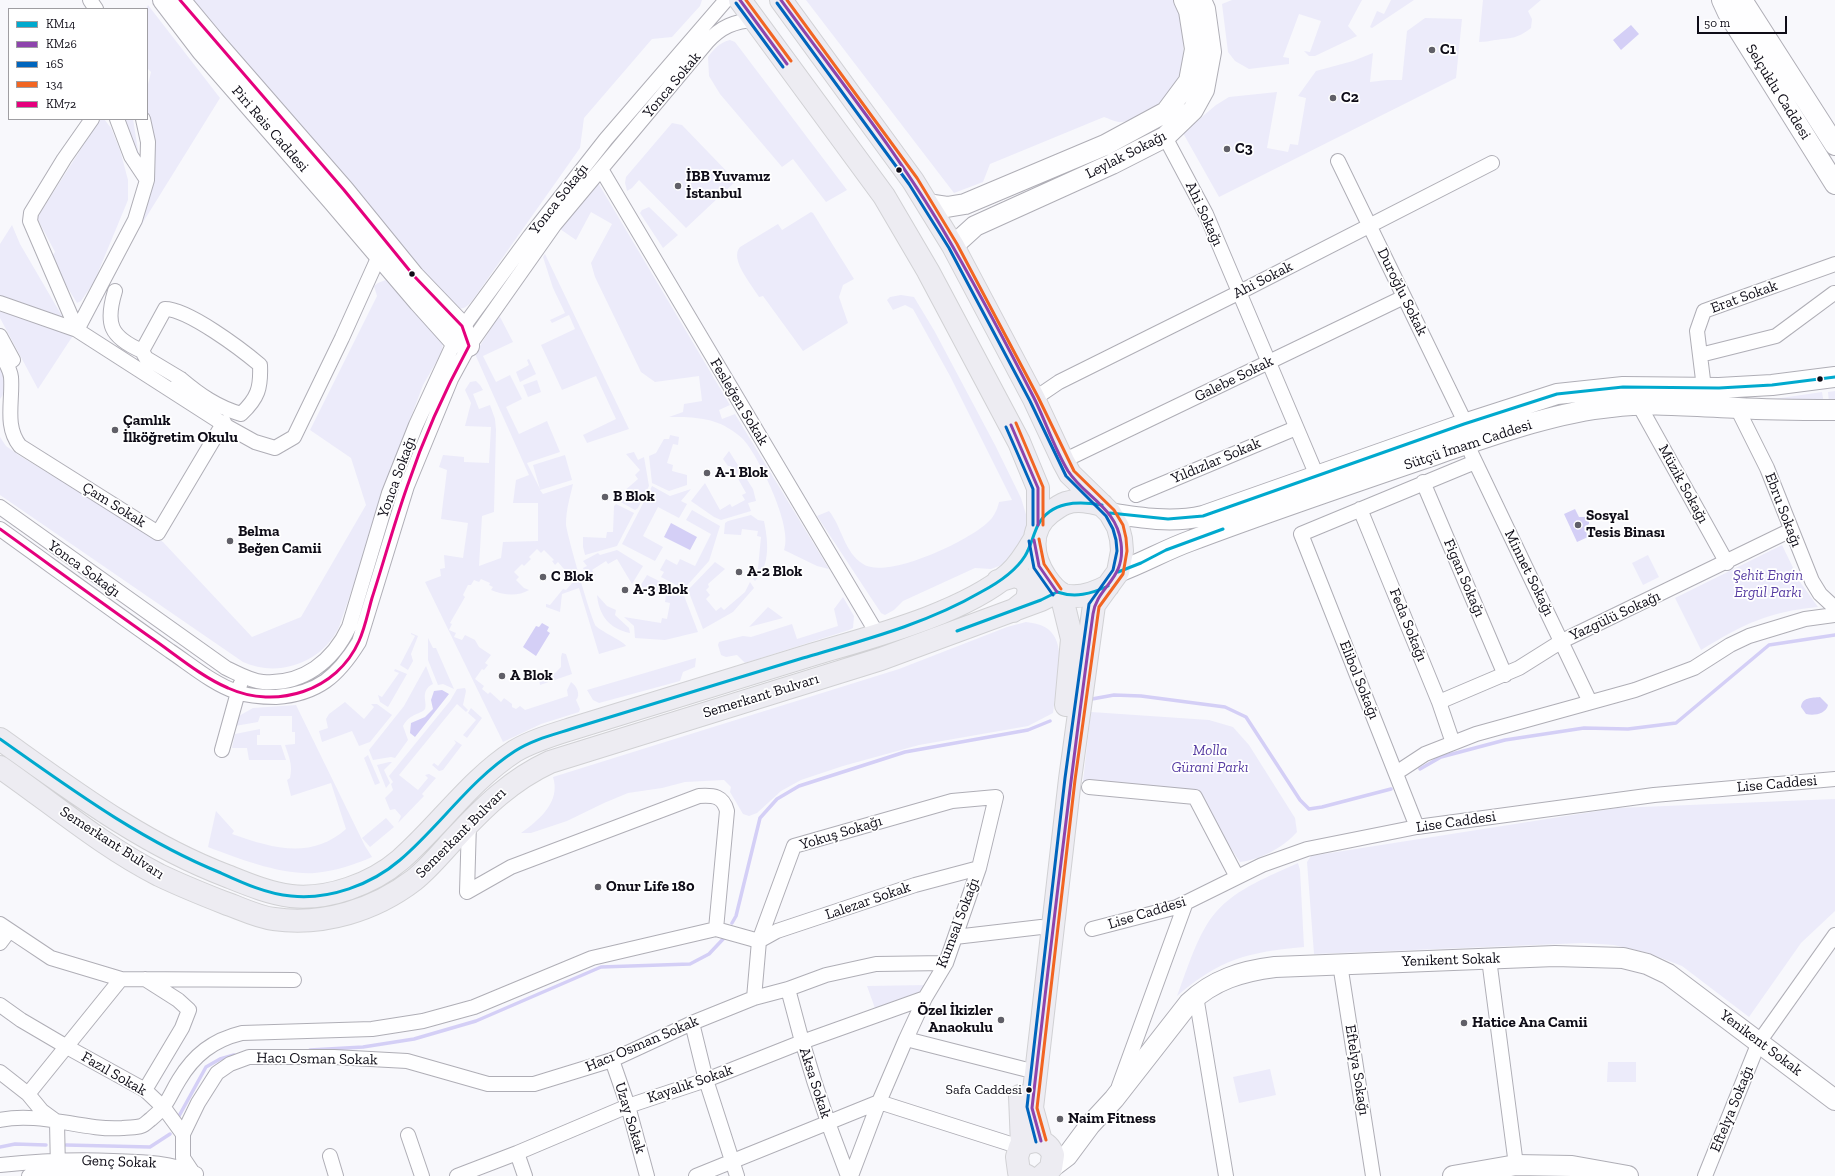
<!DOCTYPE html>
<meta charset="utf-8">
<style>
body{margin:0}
#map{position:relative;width:1835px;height:1176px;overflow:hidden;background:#f8f8fc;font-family:"Zilla Slab",serif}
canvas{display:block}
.legend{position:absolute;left:8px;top:8px;width:140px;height:112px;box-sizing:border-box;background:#fff;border:1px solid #9f9ea2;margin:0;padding:5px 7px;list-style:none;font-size:12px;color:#0e0c17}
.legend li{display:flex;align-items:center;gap:8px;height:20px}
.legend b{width:20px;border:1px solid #9f9ea2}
.scale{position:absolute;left:1697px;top:16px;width:90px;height:18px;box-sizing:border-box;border:2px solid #0e0c17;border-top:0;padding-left:5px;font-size:12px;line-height:14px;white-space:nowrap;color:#0e0c17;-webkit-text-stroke:3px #fff;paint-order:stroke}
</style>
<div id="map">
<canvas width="1835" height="1176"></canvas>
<ul class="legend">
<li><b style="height:5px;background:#00a9ce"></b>KM14</li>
<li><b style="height:5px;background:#8e44ad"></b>KM26</li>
<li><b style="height:5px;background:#0065bd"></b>16S</li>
<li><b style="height:5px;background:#f26522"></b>134</li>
<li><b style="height:5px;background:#e5007d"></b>KM72</li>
</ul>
<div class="scale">50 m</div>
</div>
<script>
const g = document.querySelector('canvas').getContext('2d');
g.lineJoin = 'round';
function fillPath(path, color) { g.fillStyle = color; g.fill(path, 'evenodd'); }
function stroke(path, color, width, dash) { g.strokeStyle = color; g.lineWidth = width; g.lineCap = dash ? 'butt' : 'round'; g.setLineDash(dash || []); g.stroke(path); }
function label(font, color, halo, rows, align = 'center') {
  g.font = font + ' "Zilla Slab",serif'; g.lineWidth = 3.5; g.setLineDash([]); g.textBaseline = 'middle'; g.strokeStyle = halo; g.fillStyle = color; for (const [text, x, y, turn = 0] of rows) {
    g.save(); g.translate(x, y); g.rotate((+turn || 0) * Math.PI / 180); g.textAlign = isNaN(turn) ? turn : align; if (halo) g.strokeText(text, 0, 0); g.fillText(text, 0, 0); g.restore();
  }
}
fillPath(new Path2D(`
 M189,0H702L700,6L672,37L652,39L584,118L580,148L472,301C467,306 464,310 457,308L403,249Z
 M806,0H1175C1181,18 1185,39 1183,58C1180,90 1155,118 1122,122C1117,123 1110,119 1104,117L990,164L983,182L954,193Z
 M1232,0H1362L1348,26L1357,36L1315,56H1309L1304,51L1310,52L1321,21L1299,14L1283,57L1289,58V64L1249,69L1235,61L1228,52L1222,4Z
 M1391,0H1414L1372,28L1370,27L1377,11L1384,14Z
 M1483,0H1541L1528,11L1532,19L1531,28C1517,39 1511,38 1495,40C1489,41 1485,42 1479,42Z
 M148,5L220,98L132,240L152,145L147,109V88L151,72L147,68L146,9Z
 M1425,18L1462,19L1456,78L1219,197L1183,133L1216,105L1229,97L1277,92L1267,148L1288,152L1290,144L1298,145L1306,98L1298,96L1316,71L1353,61L1373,53L1370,82L1387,80H1402L1407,31Z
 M730,40L735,42L847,190L826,202L793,159L782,167L720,94L709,76L708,57C714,49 720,42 730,40Z
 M100,119H104L111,128L120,150L128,180V200L94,282L81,301L77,303L50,259L55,252L37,218Z
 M122,119H133L140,163Z
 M672,123L682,125L736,181L686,228L639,180L632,188L627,191L625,183L626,177Z
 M597,181L730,405L719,410L722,419L735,414L829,569L817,566L784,550C793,527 761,463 747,444C742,437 735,432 728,428C711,417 688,417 669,417L683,412L684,404L702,401L699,376L655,382L641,372L595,277L591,263L612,224L591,212L576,240L560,229Z
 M649,207L678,235L663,248L640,213L642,210Z
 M811,212L813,213L854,279L843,285L839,297L848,323L803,351L763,296L759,297C752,285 729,259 740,247L778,224L782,230Z
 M12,225L20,244L62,316L61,318L0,300V244Z
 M545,254L629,429L587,443L583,435L616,419L596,376L562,390L541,345L575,329L569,315L552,323L550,320L565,313L553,288L543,257Z
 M388,279L443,340L442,352L423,385L411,417L339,627C322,663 278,678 243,662L0,495V437L6,446L20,456L163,542L252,637L301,617L366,505L351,458L310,430L377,296L374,286L378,283Z
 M901,295L914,297L935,332L995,445L1021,498L1031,531L1007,563L991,569L975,568L903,601L894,610L885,615L881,613L817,516L829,511C842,527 844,552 863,564C887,580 968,541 987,523C993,518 997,511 999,502L1012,500L950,376L913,309L905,305L893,310L887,300L890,297Z
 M3,311L74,334L38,389L0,318V312Z
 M499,315L513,342L483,356L496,382L510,375L522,399L506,407L519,434L547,421L560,452L527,463L540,489L533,465L565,455L572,480L540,490L543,494L573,484C570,497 566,510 566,524C566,532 592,622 596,626C602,632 625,642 626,646L599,654L579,588L562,594L560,612L546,607V604L550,605L563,589L566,590L574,581L558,562L555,565L552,561L554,560L544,550L541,553L537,549L529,557L531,559L524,566L522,564L514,572L519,577L516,580L524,588L529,590C518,597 502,595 491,590L493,587L489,585L490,583L481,579L479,582L474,580L471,585H468L463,595L465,597L450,623L452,624L449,630L456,633L454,637L462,640L465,635L475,640L479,647L491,655L485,663L488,665L484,670L482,669L475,679L484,686L482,689L488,694L490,692L501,702L504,698L512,704V707L516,709L520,706L525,710L568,696L567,690L571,682C577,686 581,695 576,700L580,709L579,712L541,724L503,742L425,582L441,576L440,569L445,568L444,555L463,558L468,523L441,519L447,470L439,467L443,455L464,457V462L489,463L491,427L465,426L471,403L465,390L470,382L476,381L480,385L483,390L473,394L479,409L490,405L495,419L496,430L494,512L482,516L479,566L501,558L503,542L538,541V503H513L516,480L529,475L475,354Z
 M529,359L536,374L520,382L516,372L529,365L527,360Z
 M0,365C6,375 9,389 0,399Z
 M537,380L541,392L528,397L523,385Z
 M1835,391V403H1829L1828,392Z
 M1822,392L1824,404L1775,403L1774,399Z
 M670,435L679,437L678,445L673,444L667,463L673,465L672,471L687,475V485L669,491L652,483L649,456L656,453L664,439H669Z
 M729,451L753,489L756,501L748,503L751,511L721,520L714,517L691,501L705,483L720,510L730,504L732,507L745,500L742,495L746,493L731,466H728L723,459Z
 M634,452L638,460L644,457L649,486L638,508L635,510L615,499L638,479L635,475L640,470L626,454Z
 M652,486L670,496L691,489L681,501L687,504L679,518L658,507L643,536L663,547L655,561L622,544Z
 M616,504L634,513L617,546L585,555L583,547V537L606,538L607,532H613L614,506Z
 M692,510L720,526L709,561L684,589L661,577L664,572L660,570L666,559L677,565L680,559L695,566L711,534L686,520Z
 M751,515L758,520L764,521C768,540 771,565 755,581L753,579L758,568L761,537L757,536L758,531L742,529L741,535L724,534L725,523L728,521Z
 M1782,545L1800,582L1818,607C1767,612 1744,624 1701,650L1675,598Z
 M617,550L643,566L632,584L617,559L608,564L606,561L592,570L596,575L589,579L583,568L587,566L583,561L598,553L600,555Z
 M1648,555L1659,577L1643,585L1632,563Z
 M715,562L725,569L708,584L709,587L706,590L710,595L706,599L716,611L721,607L724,610L745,592L750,582L754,588L733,612L703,629L688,590Z
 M647,575L683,593L698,632L665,640L635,638L634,626L624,617L661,623L662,618L667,619L670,603L665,602L666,595H663L662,592L639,588Z
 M597,595L607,606L616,610L615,615L629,628L630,633C610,629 599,616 597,595Z
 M843,597L854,616L853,628L849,630L745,663L737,655L726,657L721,655L718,645L719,642L743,636L751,637L792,624L797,639L838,626L834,609Z
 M768,607L783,618L749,627Z
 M1026,622C1052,625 1059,636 1060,662L1053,713L1028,726L919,745L843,766L801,780L781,791L757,813L749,816L743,814L730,792L731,787L724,780L685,782L662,788L628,793L604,803L567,821L531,833H521C539,820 561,802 553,777L899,669L1007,627Z
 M411,633L418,636L411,654L413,661L408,670L400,665L415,636L411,634Z
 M428,638L433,648H436L454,689L443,684L438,685L428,660Z
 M562,653L566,654L572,674L540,685L539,679L550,678L561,667V657Z
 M696,658L695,667L683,672L680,681L599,703L593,700L587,690Z
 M426,666L433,684C419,691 428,703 425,709C422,714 410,713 403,726L408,740L395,758L391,757L373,760L369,750L404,706Z
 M395,669L407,674L388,707L380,702L378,695L382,697L399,673L394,671Z
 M465,688L466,691L463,705L468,710L466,712L457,704L399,775L418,790L428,778L425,775L429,774L436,778L422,794L424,796L398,823L401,816L395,809L390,810L385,798L393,790L391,784L393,782L389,776L450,701L457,689Z
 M345,702L364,719L374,707L371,704H377L392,715L370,742L359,746L352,731L322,742L319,731L328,728L326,719L329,714Z
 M296,705L365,846L372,857C354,865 335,871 315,873C281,875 239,859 208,847L216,811L234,831L232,834C272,848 311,860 346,829L331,783L291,796L287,780L290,778C293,765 289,757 285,745L295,744V732H292V716H260L258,722L235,726L237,717L253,708Z
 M471,708L482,718L467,738L463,735L476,720L468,713Z
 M1091,712L1209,720L1233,727L1249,745L1295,818L1297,832C1284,847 1260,860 1240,862L1203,807L1156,788L1083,781Z
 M260,729V735H257V745H281L286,760H249L247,748H232L235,734Z
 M454,740L462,745L443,770L439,771L432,765L434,763L438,766L456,743Z
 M368,755L380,783L375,785L364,758Z
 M389,762H392L384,770L390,783L386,788L377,765Z
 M1835,799V911L1801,943L1749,1017L1682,966L1648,953L1614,945L1584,943L1314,954L1307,862L1311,856L1617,808Z
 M386,818L394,827L370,847L362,838Z
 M1298,863L1300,870L1304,947C1248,952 1220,959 1177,996C1187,970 1198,932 1216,912C1237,888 1270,876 1298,863Z
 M927,985L928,991L876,1011L867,986Z
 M1608,1062H1636V1082H1607Z
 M1270,1069L1276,1095L1239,1103L1233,1077Z`), '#ecebfa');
fillPath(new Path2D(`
 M1631,25L1639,34L1621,50L1613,40Z
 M1575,509L1579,517H1585L1589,521V524L1584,527L1588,537L1577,542L1564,514Z
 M671,523L697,537L690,550L664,537Z
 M542,623L549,627L547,631L550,633L536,656L523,647L536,626L539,627Z
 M442,690L449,694L415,737L410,733L411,723L425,717L433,709L431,700L434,691Z
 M1820,697L1828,705C1826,714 1814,716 1806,714L1801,707C1802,697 1812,698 1820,697Z`), '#d4cff6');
stroke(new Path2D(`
 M1092,699L1114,695L1141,696L1225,707L1246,717L1300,800L1309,809L1322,807L1391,789
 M1420,769L1441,757L1505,740L1584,728L1628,729L1676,723L1769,645L1835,635
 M732,923L736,916L760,818L777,799L799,786L905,752L1028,730L1050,721
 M310,1050L363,1047L414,1039L476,1021L601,967L690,964L709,954L725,937
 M179,1116L206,1067L220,1059L234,1055
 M66,1145L150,1147L170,1134
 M0,1147L15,1144L46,1145`), '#d4cff6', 3.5);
const street = new Path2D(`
 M90,0L96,9
 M117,119L131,156L147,180
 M1165,137L1206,214L1317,476
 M1338,161L1463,418L1464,424
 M601,169L878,635
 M115,291C105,324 110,337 142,351
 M0,303L77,330L228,427L255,442L275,448L294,437L342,338L379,256
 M77,330L30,221L31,213L64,159L92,119
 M77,330L135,220L147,180L148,142L143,119
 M0,336L13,360
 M0,352C4,360 10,368 11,377C13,401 4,426 20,446L158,533L224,422
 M1700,355L1776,336L1834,293
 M1704,388L1697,331L1704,311L1835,264
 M174,391L181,379C200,395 217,407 241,414C258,398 261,388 260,365C241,349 188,309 165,309L142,351L146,358L181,379
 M1034,399L1059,382L1238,293L1492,163
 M1639,405L1727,563
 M1737,408L1767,468L1812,581L1820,594L1835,608
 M1471,453L1590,702
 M1063,461L1404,297
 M1423,482L1505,675
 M1136,495L1296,428
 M0,507L226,668C237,673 250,681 263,682C303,685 333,661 349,627L389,493L416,425L458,334L530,236L606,139L726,0
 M1360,509L1439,702L1453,743
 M0,529C57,570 113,611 170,651C191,665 213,684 237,692C248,696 264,697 276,697C318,694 338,676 359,642L407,486L451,379L469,346L555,224L707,42C721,27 734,21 755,20
 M1439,702L1519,668L1562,641L1791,530
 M222,750L240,685
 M1396,773L1425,754L1476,734L1635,690L1694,668L1730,645L1749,636L1805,619L1835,615
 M1089,787L1195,797L1237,877
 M1417,827L1301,534L1475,462
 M0,924L51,958L121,979
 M716,929L759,941L777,931L915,885L979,868
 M1092,929L1177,907L1262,865L1307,849L1417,827L1654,795L1835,779
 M955,937L1041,927
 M0,943L9,931
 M1489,959L1516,1165
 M1340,964L1373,1176
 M788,989C804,1053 824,1115 848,1176
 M1196,996L1226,1176
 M754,998L759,941L794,846L952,801L996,797L979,868L946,963L925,998L906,1039L879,1102L851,1176
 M0,1005L21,1020L67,1047L145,1090L164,1108L183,1134V1158L193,1173
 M692,1023L706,1080L737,1176
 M906,1039L1024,1069
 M612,1060L628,1106L647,1176
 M0,1072L28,1094L42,1111L57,1122L58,1170
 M1119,1086L1186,902
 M145,1090L182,1028L189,1010L178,1000L145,979
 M28,1094L121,979L294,980
 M0,1120C41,1111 82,1131 123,1128C129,1127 136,1128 141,1126C145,1125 148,1121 151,1119C168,1105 168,1098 179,1080C194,1055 213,1040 242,1033L372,1029L423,1021L474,1007L592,958L716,929L727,811C723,796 714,795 699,796L511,867L467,892L469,823
 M183,1134L198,1103L217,1073L230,1064L249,1057H334L407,1061L488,1084H534L612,1060L692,1023L754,998L788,989L826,975L876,964L946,963
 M408,1135L422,1176
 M517,1153L525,1176
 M330,1156L336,1176
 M0,1165C37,1161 75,1159 113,1161C142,1162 169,1162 196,1174
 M29,1176C56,1174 83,1171 110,1172C135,1172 159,1175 184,1173
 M457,1176L517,1153L628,1106L706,1080L802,1042L925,998
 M696,1176L879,1102L1020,1147
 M1705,1176L1759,1042L1835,935`);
const secondary = new Path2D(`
 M163,0L202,51L332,200L419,302L454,341L469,346
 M180,0L214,41L344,190L414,276L462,326L469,346
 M1722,0L1728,13L1835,184
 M1742,0L1835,145
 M927,204L947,207L965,204L1105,145L1166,112L1189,81L1195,49L1189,11L1184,0
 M953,246L975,226L1112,164L1165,137L1193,110L1204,90L1211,52L1205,9L1201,0
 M1110,513C1141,518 1172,523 1203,516L1464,424L1557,394L1623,387L1719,388L1772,385L1835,377
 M1118,572C1143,563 1165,550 1190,541C1272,510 1355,482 1437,454C1490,436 1556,412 1611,407C1653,402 1695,406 1738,408C1770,410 1803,410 1835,410
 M1051,1168L1067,1156L1090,1125L1114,1099L1189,1003C1213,980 1242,971 1275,967L1555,956L1623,958L1647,964L1668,974L1835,1100
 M1453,1176L1516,1165L1572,1166L1628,1176`);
const primary = new Path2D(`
 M740,0L884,196L928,271L1019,442L1038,488V525
 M781,0L913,181L953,246L1034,399L1063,461L1070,474L1110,513L1118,527L1121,539L1122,551L1118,572L1094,605L1070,779L1032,1108L1041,1141
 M1102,505C1090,502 1078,499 1066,503C1060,505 1055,509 1050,513C1028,530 1032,557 1046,578C1051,585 1056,592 1064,595C1079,599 1095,593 1108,586
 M998,581L1014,576L1024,579L1029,588L1027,600L1013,611
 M1061,594L1072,639L1066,705
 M0,739C73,791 143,844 227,876C247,884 268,893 291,896C328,900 372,884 400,860C440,825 470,780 515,751C532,741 552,735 571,729C651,705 731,680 811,655C871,637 962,614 1009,574C1020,564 1027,552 1034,540
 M0,767C52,803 102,846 159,875C180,885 202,894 225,903C240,908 257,917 274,919C323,926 375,910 414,880C429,868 442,852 455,838C484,807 511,780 550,762L881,659L1041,600L1057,592
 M1020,1096L1022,1145
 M1027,1176L1019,1172L1017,1157L1020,1147C1032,1137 1048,1140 1053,1155L1051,1168L1042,1176`);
stroke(street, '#afaeb6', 16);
stroke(secondary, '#afaeb6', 22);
stroke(primary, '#d1d1d4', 24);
stroke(street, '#fefeff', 14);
stroke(secondary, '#fefeff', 20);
stroke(primary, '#edecf2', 22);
stroke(new Path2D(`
 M1110,513L1168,519L1203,516L1464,424L1557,394L1623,387L1719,388L1772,385L1835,377
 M1118,572L1141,563L1166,550L1223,529
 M957,631L1041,600L1057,592C1075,598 1091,594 1108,586
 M0,739C71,789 140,840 221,873C243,883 267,894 291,896C329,900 371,885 400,860C440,826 470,780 515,751C532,740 552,735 571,729C648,705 726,682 803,658C864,640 926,624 981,592C998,583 1015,572 1025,556C1031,546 1033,535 1038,525C1051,501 1078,501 1102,505`), '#00a9ce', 3);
stroke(new Path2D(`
 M740,0L787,64
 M781,0C840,81 904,160 953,247C981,296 1008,347 1034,398C1046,422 1054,448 1068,471C1085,497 1117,508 1121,543C1126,580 1097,586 1093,614C1070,779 1051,943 1032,1108L1041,1141
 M1011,425L1038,488V525
 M1034,540L1039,566L1057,592`), '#8e44ad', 3);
stroke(new Path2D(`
 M736,3L783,67
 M777,3L909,184L949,248L1030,401L1066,476L1106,516L1113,529L1116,540L1117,551L1113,570L1089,604L1065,778L1027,1107L1036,1142
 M1006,427L1033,489V525
 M1029,541L1034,568L1053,595`), '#0065bd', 3);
stroke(new Path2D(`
 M746,0L791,61
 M787,0L917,178L957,244L1038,397L1074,471L1114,510L1123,525L1126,538L1127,551L1123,574L1099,607L1075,780L1037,1108L1046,1140
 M1016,423L1043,487V525
 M1039,539L1044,564L1061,589`), '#f26522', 3);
stroke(new Path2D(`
 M0,529C50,565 99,601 150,637C175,654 200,676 228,688C276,710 337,691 359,641C365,628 368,612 372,598C384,561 394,524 407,487C423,439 445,390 469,346L462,326L414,276L344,190L180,0`), '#e5007d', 3);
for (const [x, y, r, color] of [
 [1432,50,4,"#605f67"],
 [1333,98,4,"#605f67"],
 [1227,149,4,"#605f67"],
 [899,170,3.5,"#0e0c17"],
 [678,186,4,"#605f67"],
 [412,274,3.5,"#0e0c17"],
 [1820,379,3.5,"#0e0c17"],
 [115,430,4,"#605f67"],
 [707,473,4,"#605f67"],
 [605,497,4,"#605f67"],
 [1578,525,4,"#605f67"],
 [230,541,4,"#605f67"],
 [739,572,4,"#605f67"],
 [543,577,4,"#605f67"],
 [625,590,4,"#605f67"],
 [502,676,4,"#605f67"],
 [598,887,4,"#605f67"],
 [1001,1020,4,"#605f67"],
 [1464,1023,4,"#605f67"],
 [1029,1090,3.5,"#0e0c17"],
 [1060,1119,4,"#605f67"]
]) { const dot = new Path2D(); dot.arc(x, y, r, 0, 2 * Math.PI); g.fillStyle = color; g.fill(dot); stroke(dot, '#fff', 1.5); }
label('14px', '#0e0c17', '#fff', [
 ["Safa Caddesi",1022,1090]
], 'right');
label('bold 15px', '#0e0c17', '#fff', [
 ["C1",1440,50],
 ["C2",1341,98],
 ["C3",1235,149],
 ["İBB Yuvamız",686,177],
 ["İstanbul",686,194],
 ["Çamlık",123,421],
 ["İlköğretim Okulu",123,438],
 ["A-1 Blok",715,473],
 ["B Blok",613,497],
 ["Sosyal",1586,516],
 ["Tesis Binası",1586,533],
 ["Belma",238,532],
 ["Beğen Camii",238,549],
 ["A-2 Blok",747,572],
 ["C Blok",551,577],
 ["A-3 Blok",633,590],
 ["A Blok",510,676],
 ["Onur Life 180",606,887],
 ["Özel İkizler",993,1011,"right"],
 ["Anaokulu",993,1028,"right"],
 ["Hatice Ana Camii",1472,1023],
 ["Naim Fitness",1068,1119]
], 'left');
label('15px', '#0e0c17', '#fff', [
 ["Yonca Sokak",672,85,-50],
 ["Selçuklu Caddesi",1778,92,58],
 ["Piri Reis Caddesi",270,129,49],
 ["Leylak Sokağı",1126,155,-27],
 ["Yonca Sokağı",559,199,-52],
 ["Ahi Sokağı",1204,214,65],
 ["Ahi Sokak",1263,280,-27],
 ["Duroğlu Sokak",1402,292,64],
 ["Erat Sokak",1744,297,-20],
 ["Galebe Sokak",1234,379,-26],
 ["Fesleğen Sokak",739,402,59],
 ["Sütçü İmam Caddesi",1468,445,-18],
 ["Yıldızlar Sokak",1216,461,-23],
 ["Yonca Sokağı",397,477,-70],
 ["Müzik Sokağı",1683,484,61],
 ["Çam Sokak",114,505,32],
 ["Ebru Sokağı",1783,510,69],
 ["Yonca Sokağı",84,569,36],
 ["Minnet Sokağı",1529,573,64],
 ["Figan Sokağı",1464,578,67],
 ["Yazgülü Sokağı",1615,616,-25],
 ["Feda Sokağı",1408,625,68],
 ["Elibol Sokağı",1359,680,68],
 ["Semerkant Bulvarı",761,696,-17],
 ["Lise Caddesi",1777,784,-5],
 ["Lise Caddesi",1456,822,-8],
 ["Semerkant Bulvarı",461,833,-45],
 ["Yokuş Sokağı",841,833,-17],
 ["Semerkant Bulvarı",112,843,33],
 ["Lalezar Sokak",868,901,-19],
 ["Lise Caddesi",1147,913,-17],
 ["Kumsal Sokağı",958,923,-69],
 ["Yenikent Sokak",1451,960,-2],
 ["Yenikent Sokak",1761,1043,37],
 ["Hacı Osman Sokak",642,1044,-23],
 ["Hacı Osman Sokak",317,1059,1],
 ["Eftelya Sokağı",1357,1070,81],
 ["Fazıl Sokak",114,1074,30],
 ["Aksa Sokak",815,1083,72],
 ["Kayalık Sokak",690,1084,-19],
 ["Eftelya Sokağı",1732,1109,-68],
 ["Uzay Sokak",630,1118,73],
 ["Genç Sokak",119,1162,2]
]);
label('italic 15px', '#583ea3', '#fff', [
 ["Şehit Engin",1768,576],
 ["Ergül Parkı",1768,593],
 ["Molla",1210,751],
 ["Gürani Parkı",1210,768]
]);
</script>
